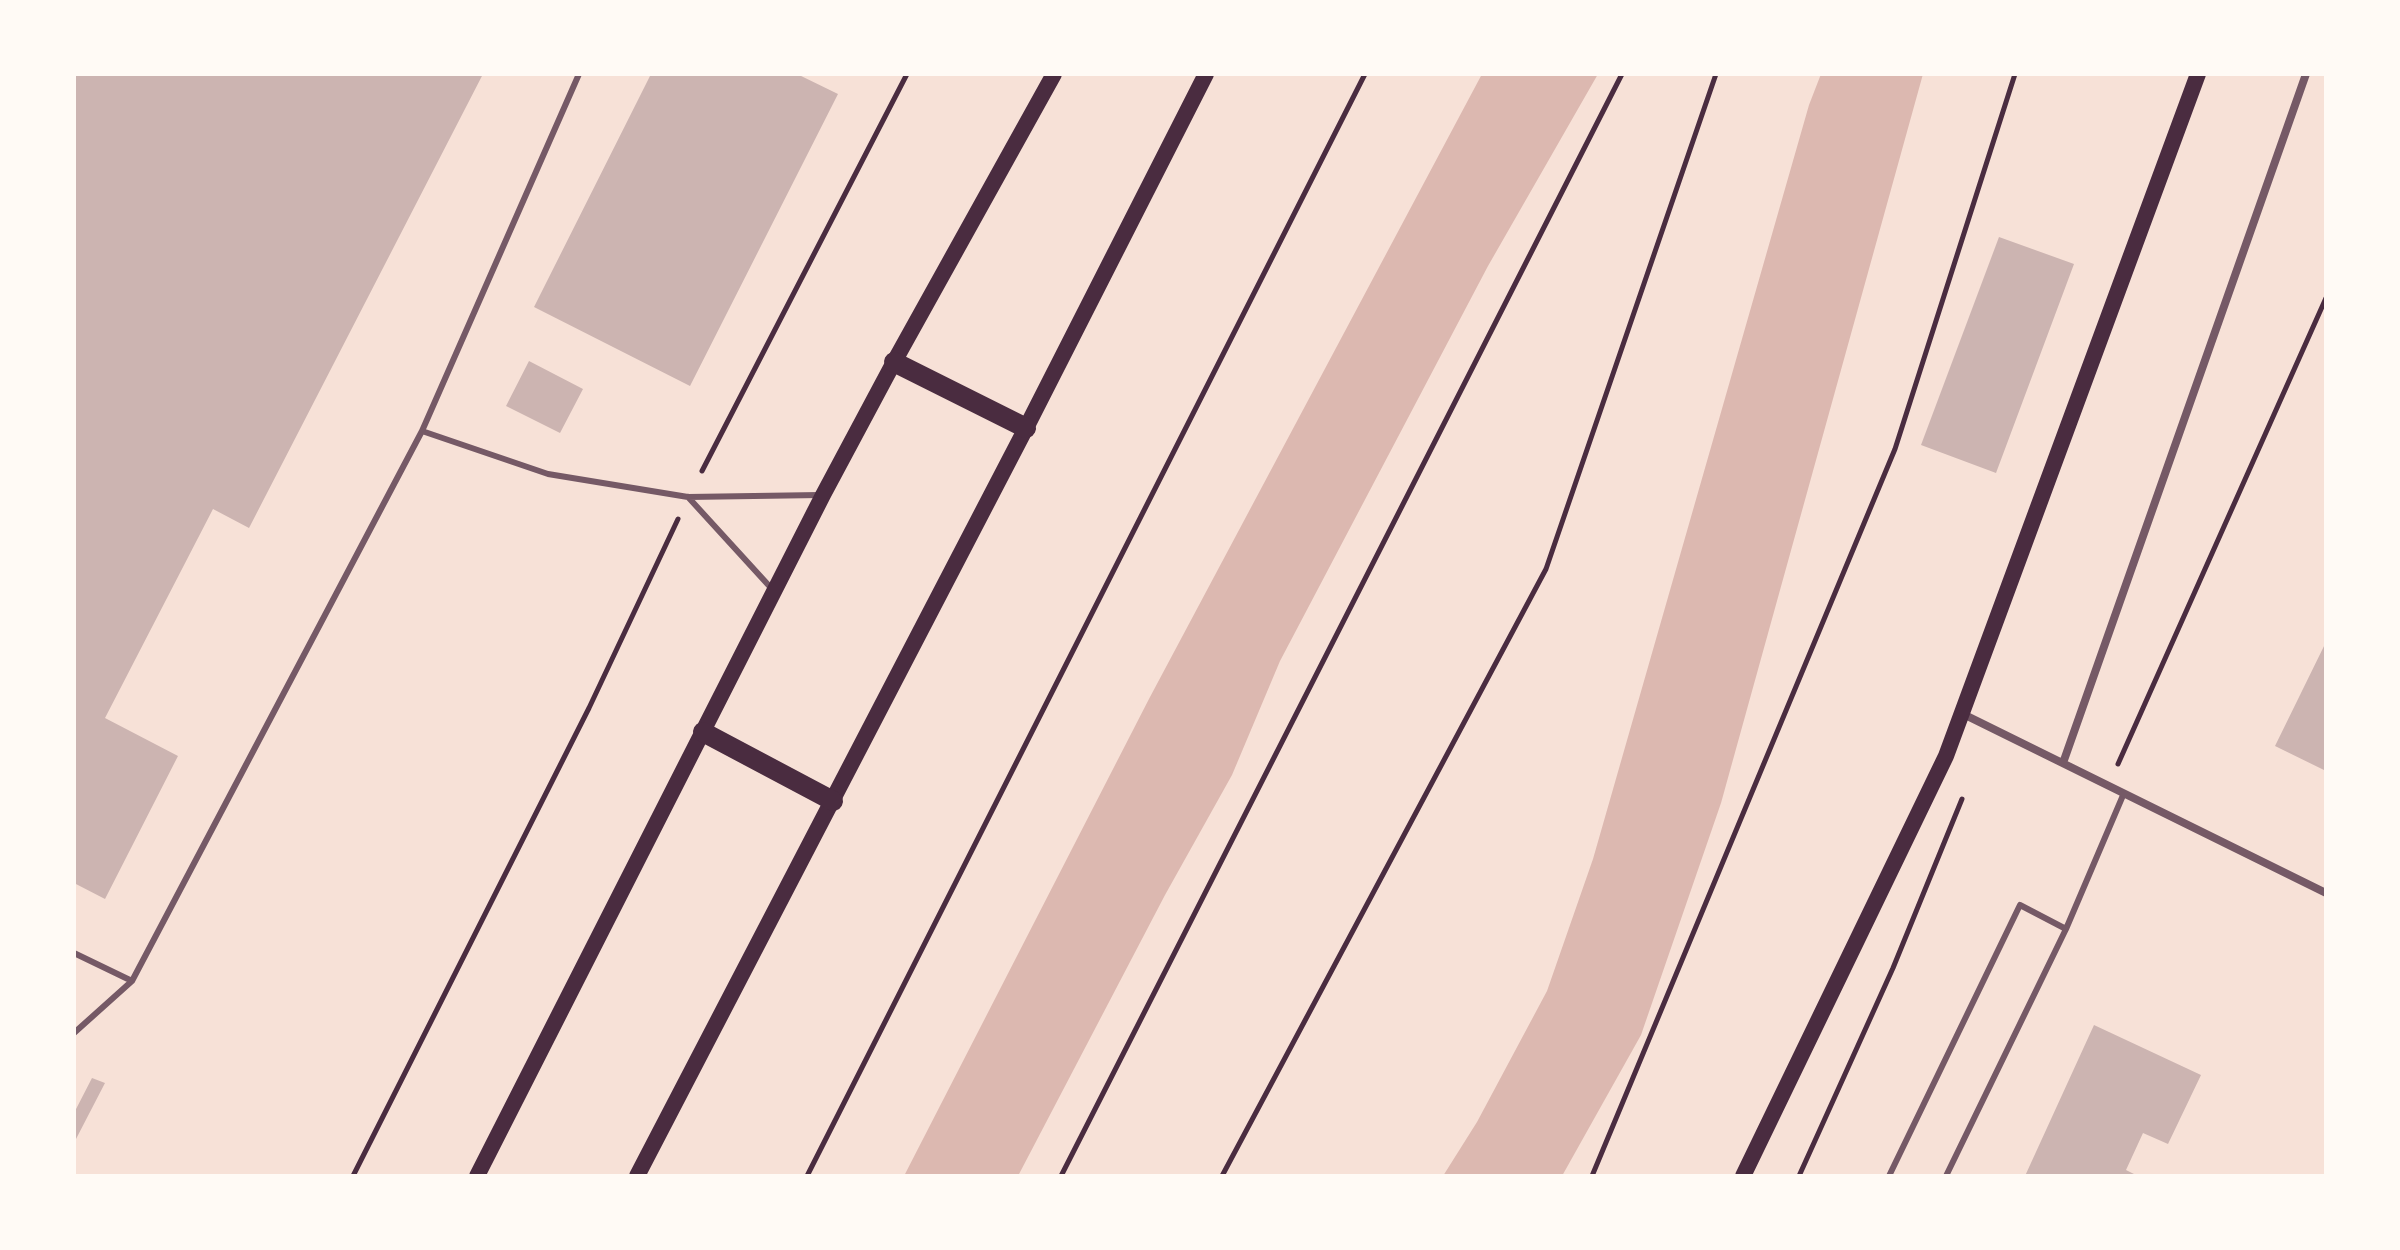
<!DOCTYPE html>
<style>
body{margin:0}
#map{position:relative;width:2400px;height:1250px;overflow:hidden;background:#f7e1d7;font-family:Literata,serif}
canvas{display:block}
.frame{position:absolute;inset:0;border:76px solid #fffaf5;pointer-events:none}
</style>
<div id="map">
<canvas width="2400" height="1250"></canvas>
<div class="frame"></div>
</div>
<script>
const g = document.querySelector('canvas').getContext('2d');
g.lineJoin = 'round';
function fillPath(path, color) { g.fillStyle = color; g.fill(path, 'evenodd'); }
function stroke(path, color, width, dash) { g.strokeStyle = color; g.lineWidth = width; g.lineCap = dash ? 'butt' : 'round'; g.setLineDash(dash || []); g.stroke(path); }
fillPath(new Path2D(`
 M1482,74H1598L1488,266L1280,661L1232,775L1165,895L1018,1176H904L1150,697Z
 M1821,74H1923L1721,803L1641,1035L1562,1176H1443L1477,1122L1547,991L1593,859L1809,105Z`), '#dcb8b0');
fillPath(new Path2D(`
 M74,74H483L249,528L213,509L105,718L178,756L105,899L74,883Z
 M651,74H797L838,94L690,386L534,307Z
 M1999,237L2074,264L1996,473L1921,445Z
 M529,361L583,389L560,433L506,406Z
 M2326,642V771L2275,746Z
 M2094,1025L2201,1075L2168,1144L2143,1133L2126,1170L2138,1176H2025Z
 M92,1078L105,1083L76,1139L74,1138V1113Z`), '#ccb4b1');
stroke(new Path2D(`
 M702,471L907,74
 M2118,764L2326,298
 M353,1176L589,708L678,519
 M807,1176L1365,74
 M1061,1176L1622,74
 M1222,1176L1546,569L1716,74
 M1592,1176L1895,449L2015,74
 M1799,1176L1893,968L1962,799`), '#4a2c40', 5);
stroke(new Path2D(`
 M422,431L579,74
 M688,497L772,589
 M74,953L132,981
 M74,1033L132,981L422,431L548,474L688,497L820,495
 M1889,1176L2020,905L2066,929
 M1946,1176L2066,929L2124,793`), '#755966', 6);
stroke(new Path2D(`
 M1961,713L2326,893
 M2063,763L2306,74`), '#755966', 8);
stroke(new Path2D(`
 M477,1176L823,495L894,362L1054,74
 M637,1176L1026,428L1206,74
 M1743,1176L1946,756L2198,74`), '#4a2c40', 16);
stroke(new Path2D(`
 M894,362L1026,428
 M703,732L833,801`), '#4a2c40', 20);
</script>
